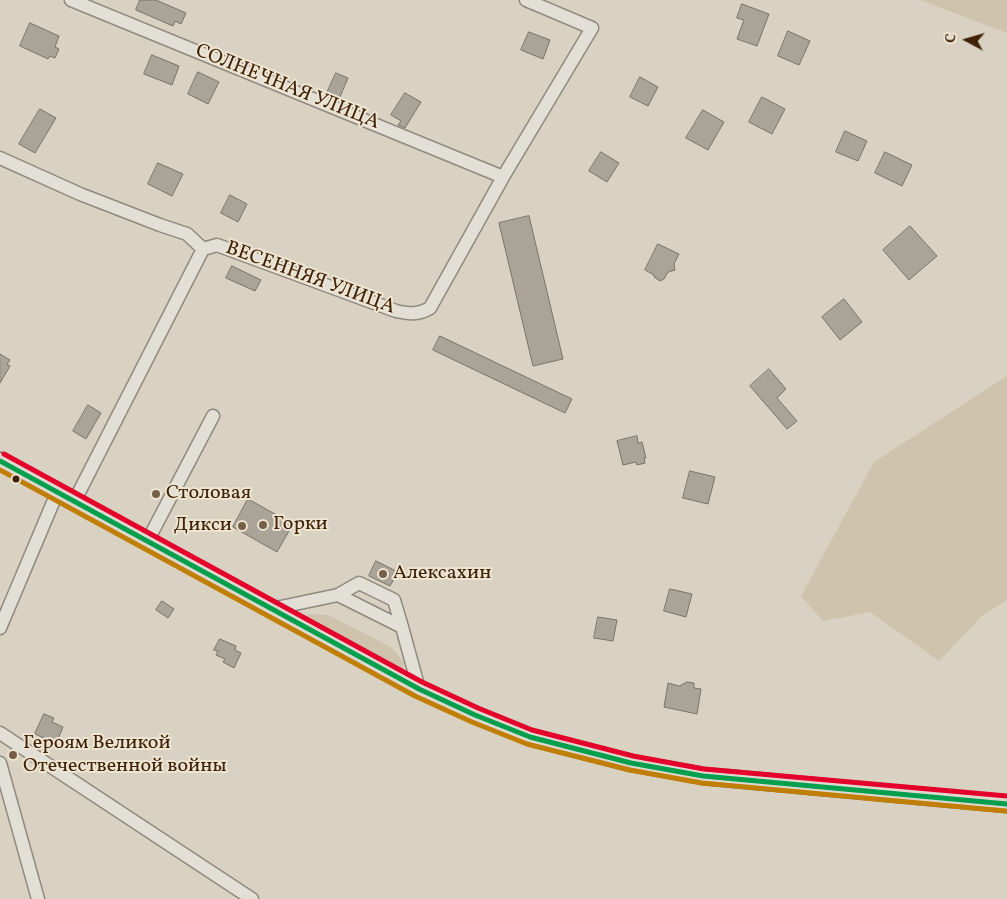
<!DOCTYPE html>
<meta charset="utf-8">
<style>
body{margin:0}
#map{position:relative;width:1007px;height:899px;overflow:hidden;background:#d9d2c3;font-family:Vollkorn,serif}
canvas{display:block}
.north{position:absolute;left:942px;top:15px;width:50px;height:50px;-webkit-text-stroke:4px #ede4d2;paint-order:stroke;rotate:276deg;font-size:14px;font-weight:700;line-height:20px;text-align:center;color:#3f2108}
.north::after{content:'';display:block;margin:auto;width:18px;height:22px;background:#3f2108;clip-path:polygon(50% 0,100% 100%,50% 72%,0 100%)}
</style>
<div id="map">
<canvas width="1007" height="899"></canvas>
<div class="north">С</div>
</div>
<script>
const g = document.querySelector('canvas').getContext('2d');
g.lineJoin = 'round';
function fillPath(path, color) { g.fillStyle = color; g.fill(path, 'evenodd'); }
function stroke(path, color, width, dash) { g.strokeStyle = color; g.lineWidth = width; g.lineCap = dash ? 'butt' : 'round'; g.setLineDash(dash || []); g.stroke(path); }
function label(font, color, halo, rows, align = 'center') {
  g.font = font + ' Vollkorn,serif'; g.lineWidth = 4; g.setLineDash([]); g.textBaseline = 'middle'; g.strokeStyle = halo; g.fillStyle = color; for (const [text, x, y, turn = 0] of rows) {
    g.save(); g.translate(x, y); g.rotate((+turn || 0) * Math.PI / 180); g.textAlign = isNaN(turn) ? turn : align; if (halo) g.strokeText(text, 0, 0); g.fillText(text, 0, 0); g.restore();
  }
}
fillPath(new Path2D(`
 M920,0H1007V33Z
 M1007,376V600L982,616L939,661L870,612L823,621L801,596L874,462Z
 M308,614L328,615L391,647L404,662L402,671L305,619Z`), '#cfc3ad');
const building = new Path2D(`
 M140,0H156L186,13L181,24L175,21L173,26L136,10Z
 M742,4L769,14L757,46L737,39L744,20L737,18Z
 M30,23L59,36L55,47L59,49L55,58L50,56L48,59L20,46Z
 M788,31L810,41L799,65L778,56Z
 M529,32L550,40L543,59L521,50Z
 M152,55L179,66L172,85L144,74Z
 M198,72L219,82L208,104L188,94Z
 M336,73L348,78L339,99L327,93Z
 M640,77L658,87L648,106L630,97Z
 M405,93L421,102L405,128L398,125L401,121L391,115Z
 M762,97L785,109L772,134L749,122Z
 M40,109L56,118L35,153L19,144Z
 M703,110L724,122L708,150L686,138Z
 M845,131L867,141L858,161L836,152Z
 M601,152L619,163L607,182L589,171Z
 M885,152L912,165L902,186L875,173Z
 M158,163L183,174L172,196L148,184Z
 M230,195L247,204L238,222L221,213Z
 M529,216L563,359L533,366L499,223Z
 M910,226L937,256L909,280L883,250Z
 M658,244L679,254L674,264L675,270L668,272L664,279L660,281L654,277V275L645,270Z
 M232,266L261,280L255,291L226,278Z
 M844,299L862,322L840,340L822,317Z
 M440,336L572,399L565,413L433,350Z
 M0,354L10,360L7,364L10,366L0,383Z
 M769,369L786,389L777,398L797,421L787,429L750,386Z
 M88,405L101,413L86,439L73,431Z
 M637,436L638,443L642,442L646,458H644L645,463L637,465L636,462L623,465L617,441Z
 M690,471L715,477L708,504L683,498Z
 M248,499L293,524L277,552L233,527Z
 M376,561L398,572L390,586L369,576Z
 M670,589L692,594L686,617L664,611Z
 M162,601L174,609L168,618L156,610Z
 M598,617L617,620L613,641L594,638Z
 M220,639L236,646L235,650L241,653L234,668L223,662L225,659L216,655L218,651L214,650Z
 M687,682L694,683V688L701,689L697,714L664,707L668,683L679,686Z
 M44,714L54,718L52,722L63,727L56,744L35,734Z`);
fillPath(building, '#aaa398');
stroke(building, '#7a7266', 1);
const minor = new Path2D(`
 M71,0L503,177
 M0,158L80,194L160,225L187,234L203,249
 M203,249L217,245L396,311C409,314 418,315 430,308L503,177L592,28L526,0
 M74,502L203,249
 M147,542L213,416
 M338,595L359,583L394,600L402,627
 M271,609L338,595L402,627L419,689
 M0,628L57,493
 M0,733L252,899
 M0,763L38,899`);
const major = new Path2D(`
 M0,461L419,689L475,715L530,737L631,763L703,776L1007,804`);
stroke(minor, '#92897e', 15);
stroke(major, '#7a7266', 19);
stroke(minor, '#e2dfd7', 12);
stroke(major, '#ddd9d1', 16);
stroke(new Path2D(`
 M0,461L419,689L475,715L530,737L631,763L703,776L1007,804`), '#039f4d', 5);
stroke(new Path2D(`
 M0,470L415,696L472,722L527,744L630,770L702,783L1006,811`), '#c07e02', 5);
stroke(new Path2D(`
 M4,454L422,682L478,708L532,730L633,756L704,769L1007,796`), '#e4002b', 5);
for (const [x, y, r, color] of [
 [16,479,4.5,"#3f2108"],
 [156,494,5,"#755f49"],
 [263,525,5,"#755f49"],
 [242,526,5,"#755f49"],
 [383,574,5,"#755f49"],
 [13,755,5,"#755f49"]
]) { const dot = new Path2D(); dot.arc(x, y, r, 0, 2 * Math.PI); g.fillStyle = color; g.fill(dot); stroke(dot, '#ede4d2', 2); }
label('20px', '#3f2108', '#ede4d2', [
 ["СОЛНЕЧНАЯ УЛИЦА",287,88,22],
 ["ВЕСЕННЯЯ УЛИЦА",310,279,20]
]);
label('20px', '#3f2108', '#ede4d2', [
 ["Столовая",166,494],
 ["Горки",273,525],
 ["Дикси",232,526,"right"],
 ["Алексахин",393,574],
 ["Героям Великой",23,744],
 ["Отечественной войны",23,767]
], 'left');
</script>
